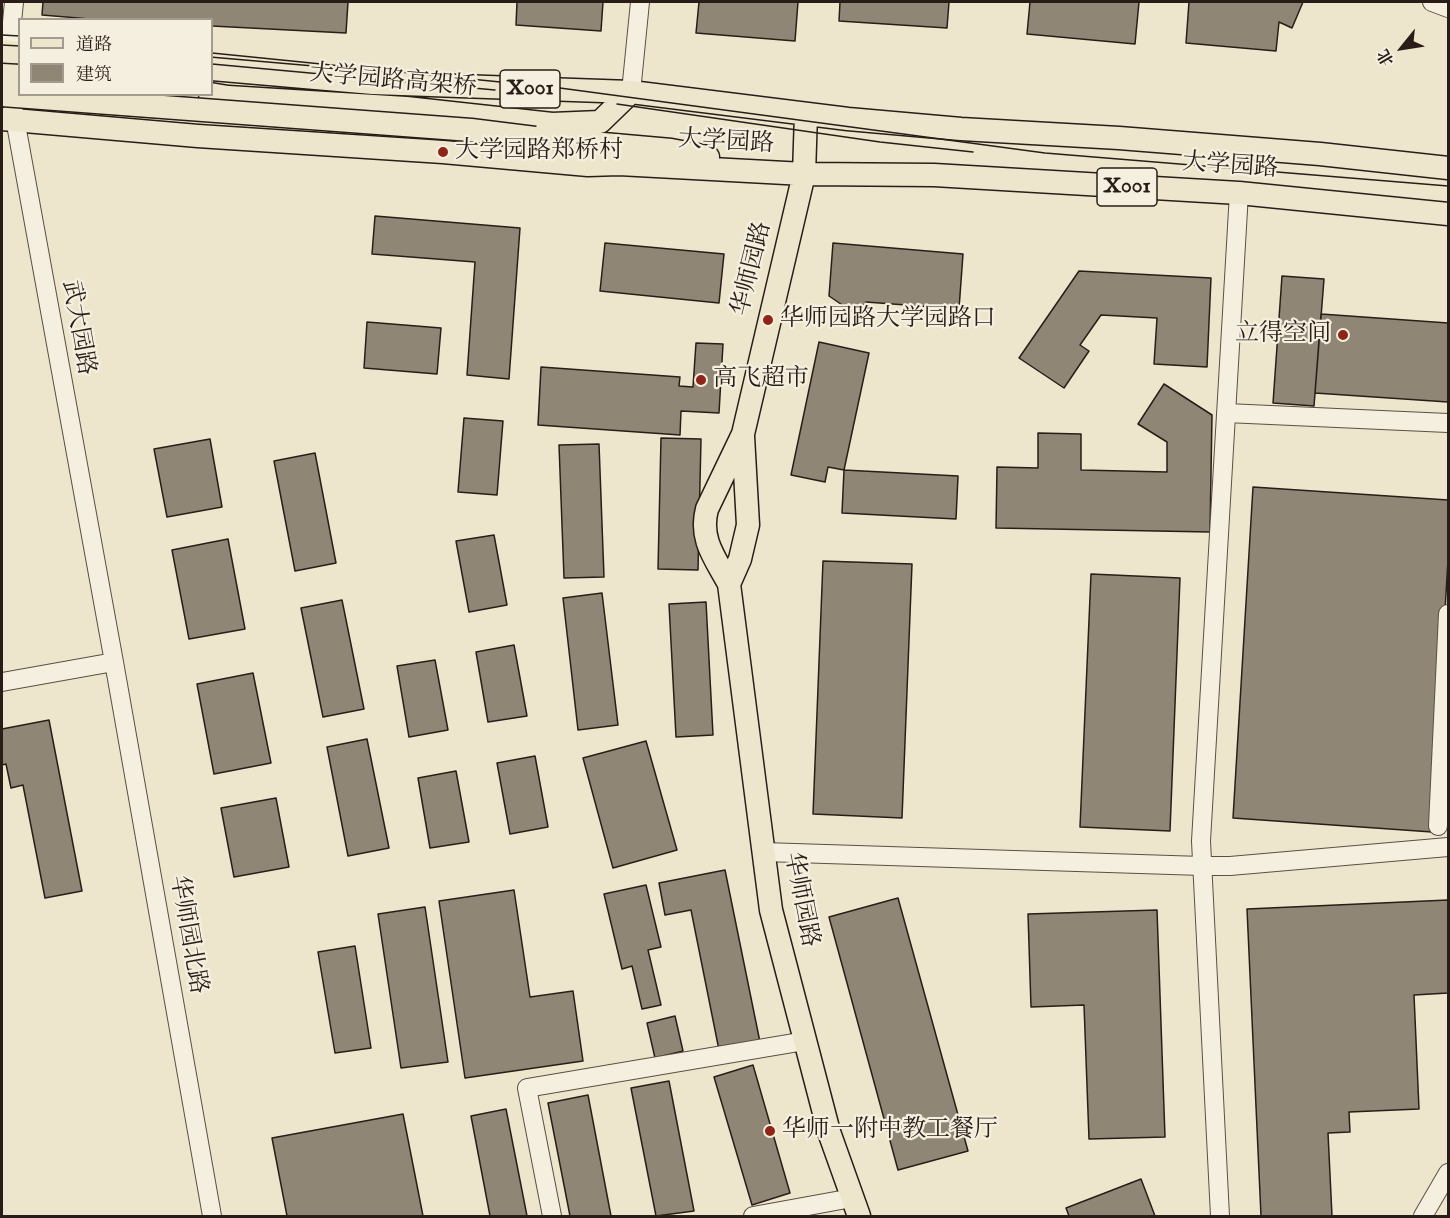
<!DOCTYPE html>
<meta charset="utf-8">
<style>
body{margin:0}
#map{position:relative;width:1450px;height:1218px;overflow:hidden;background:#eee6cc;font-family:"IM FELL English","Noto Serif SC",serif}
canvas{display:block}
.frame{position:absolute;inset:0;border:3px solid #2a1d18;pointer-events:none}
.legend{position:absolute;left:18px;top:18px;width:195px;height:78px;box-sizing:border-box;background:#f4efde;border:2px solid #a39b8f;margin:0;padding:8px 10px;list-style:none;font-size:18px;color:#2a1d18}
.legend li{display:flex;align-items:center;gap:12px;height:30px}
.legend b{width:30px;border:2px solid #a39b8f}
.north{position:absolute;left:1372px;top:18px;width:60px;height:60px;-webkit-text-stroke:4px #f4efde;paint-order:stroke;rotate:240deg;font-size:16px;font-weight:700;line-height:24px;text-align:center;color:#2a1d18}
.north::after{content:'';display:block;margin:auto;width:21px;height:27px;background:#2a1d18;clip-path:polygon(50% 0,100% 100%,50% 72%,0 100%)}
</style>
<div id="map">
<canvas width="1450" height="1218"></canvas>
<div class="frame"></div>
<ul class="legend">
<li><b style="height:8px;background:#eee6cc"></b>道路</li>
<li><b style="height:16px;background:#908676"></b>建筑</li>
</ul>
<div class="north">北</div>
</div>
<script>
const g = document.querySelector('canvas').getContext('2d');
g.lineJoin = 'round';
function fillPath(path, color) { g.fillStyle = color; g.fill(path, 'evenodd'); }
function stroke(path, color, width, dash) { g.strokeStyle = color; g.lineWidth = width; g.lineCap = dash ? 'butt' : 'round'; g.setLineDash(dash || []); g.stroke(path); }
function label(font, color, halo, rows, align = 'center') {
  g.font = font + ' "IM FELL English","Noto Serif SC",serif'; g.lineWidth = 4.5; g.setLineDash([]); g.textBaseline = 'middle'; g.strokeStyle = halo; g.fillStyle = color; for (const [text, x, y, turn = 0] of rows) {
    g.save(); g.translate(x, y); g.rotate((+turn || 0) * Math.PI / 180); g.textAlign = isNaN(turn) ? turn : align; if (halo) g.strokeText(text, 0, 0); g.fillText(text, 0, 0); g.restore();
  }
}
const building = new Path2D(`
 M43,2H348L346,33L212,26V20H102L42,15Z
 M517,2H603L601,31L516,25Z
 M699,2H798L795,41L696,33Z
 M840,2H949L947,28L839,21Z
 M1030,2H1139L1135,44L1027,34Z
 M1189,2H1303L1292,28L1279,22L1276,51L1186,43Z
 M375,216L520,228L509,379L467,375L475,262L372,254Z
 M605,243L724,254L719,303L600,291Z
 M833,243L963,254L959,309L866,302L857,315L829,296Z
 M1079,271L1211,278L1207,367L1154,364L1157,318L1101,315L1080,345L1089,351L1064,388L1019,358Z
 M1282,276L1324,279L1314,406L1273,403Z
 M1321,314L1448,323V402L1315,393Z
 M367,322L441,328L437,374L364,368Z
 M819,342L869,353L844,470L828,467L825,482L791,475Z
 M696,343L723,344L719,413L681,411L680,435L538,425L541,367L680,377L679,386L693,387Z
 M1164,384L1212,415L1210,532L996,528L997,467L1038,468V433L1081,434V470L1167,472V442L1138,424Z
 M464,418L503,421L497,495L458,492Z
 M661,438L701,439L698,570L658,569Z
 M210,439L222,507L167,517L154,449Z
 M599,444L604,577L564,578L559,445Z
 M315,453L336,563L295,571L274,461Z
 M844,470L958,476L956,519L842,513Z
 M1253,487L1448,500V560L1432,832L1233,818Z
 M494,535L507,605L469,612L456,541Z
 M228,539L245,629L189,639L172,550Z
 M823,561L912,564L902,818L813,814Z
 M1091,574L1180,578L1170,831L1080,827Z
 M602,593L618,725L578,730L563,598Z
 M342,600L364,709L323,717L301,608Z
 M706,602L713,735L676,737L669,604Z
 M514,645L527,716L488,722L476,652Z
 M435,660L448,730L409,737L397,666Z
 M253,673L271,763L214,774L197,684Z
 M49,720L82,891L45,898L23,785L11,788L6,764L2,765V729Z
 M367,739L389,848L348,856L327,747Z
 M646,741L677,850L613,868L583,758Z
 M535,756L548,827L510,834L497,763Z
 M456,771L469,842L430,848L418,778Z
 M276,798L289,867L234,877L221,808Z
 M725,870L761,1047L720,1055L691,910L665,915L659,883Z
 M646,885L661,947L648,950L661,1005L642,1009L632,966L622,969L604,894Z
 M514,890L530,997L573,991L583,1061L465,1078L439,901Z
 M898,898L968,1151L898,1170L829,917Z
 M1448,900V993L1414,995L1419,1109L1349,1112L1350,1132L1328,1133L1332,1216H1261L1247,909Z
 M425,907L448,1062L401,1068L378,914Z
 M1157,910L1165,1137L1089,1139L1084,1005L1031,1007L1028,914Z
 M355,946L371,1048L335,1053L318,952Z
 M675,1016L683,1051L655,1058L647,1023Z
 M753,1065L790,1193L752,1205L714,1077Z
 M669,1081L694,1211L656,1216L631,1088Z
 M588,1095L611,1216H570L548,1103Z
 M506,1109L527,1216H490L471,1116Z
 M403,1114L423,1216H287L272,1138Z
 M1141,1179L1155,1216H1069L1066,1208Z`);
fillPath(building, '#908676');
stroke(building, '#2a1d18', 1.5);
const minor = new Path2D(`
 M1432,2L1448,8
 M10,66L9,52L14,2
 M631,92L640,2
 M13,108L114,662L212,1216
 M1226,413L1448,423
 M2,682L114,662
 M1438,826L1448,614
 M763,852L1202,866H1230L1448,847
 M552,1216L527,1088L805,1041
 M753,1216L852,1198
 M1220,1216L1201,841L1239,193
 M1423,1216L1448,1173`);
const major = new Path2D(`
 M2,51L20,53
 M212,69L373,83L631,92L848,119L961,129L1119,138L1320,154L1448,168
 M210,94L228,97L406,108L552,124L600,122L631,92
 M806,114L804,174L743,434L707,509C699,539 715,558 729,584L771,910L829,1132L859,1216
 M2,119L198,136L443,152L588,165L619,164L804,174L934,175L1239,193L1448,214
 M535,138L671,150L708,157
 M729,584L740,559L748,525L743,436`);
stroke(minor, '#5b4f45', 20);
stroke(major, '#2a1d18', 25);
stroke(minor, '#f4efde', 18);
stroke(major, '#eee6cc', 22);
stroke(new Path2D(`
 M2,35L20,36
 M2,45L20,46
 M212,53L560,88L1045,153L1448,186
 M212,64L495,90
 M617,104L880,142L973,152`), '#2a1d18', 1.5);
const majorBridge = new Path2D(`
 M2,75L20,76
 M2,95L471,130L535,138`);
stroke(majorBridge, '#2a1d18', 25, []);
stroke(majorBridge, '#eee6cc', 22);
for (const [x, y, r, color] of [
 [443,152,6,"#8f2418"],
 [768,320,6,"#8f2418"],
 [1343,335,6,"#8f2418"],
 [701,380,6,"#8f2418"],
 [770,1131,6,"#8f2418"]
]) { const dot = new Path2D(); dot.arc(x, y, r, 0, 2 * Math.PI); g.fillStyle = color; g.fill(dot); stroke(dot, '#f4efde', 2); }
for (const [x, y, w] of [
 [530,89,60],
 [1127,187,60]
]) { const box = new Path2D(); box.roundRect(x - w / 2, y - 19, w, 38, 4.5); g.fillStyle = '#f4efde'; g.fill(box); stroke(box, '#2a1d18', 1.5); }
label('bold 22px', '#2a1d18', null, [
 ["X001",530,89],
 ["X001",1127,187]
]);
label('24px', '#2a1d18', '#f4efde', [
 ["大学园路高架桥",393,82,5],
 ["大学园路",726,143,3],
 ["大学园路",1230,167,4],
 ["华师园路",753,269,-76],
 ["武大园路",77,328,80],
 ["华师园路",800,900,79],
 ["华师园北路",187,935,80]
]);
label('24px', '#2a1d18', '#f4efde', [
 ["大学园路郑桥村",455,152],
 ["华师园路大学园路口",780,320],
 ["立得空间",1331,335,"right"],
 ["高飞超市",713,380],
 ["华师一附中教工餐厅",782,1131]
], 'left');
</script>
